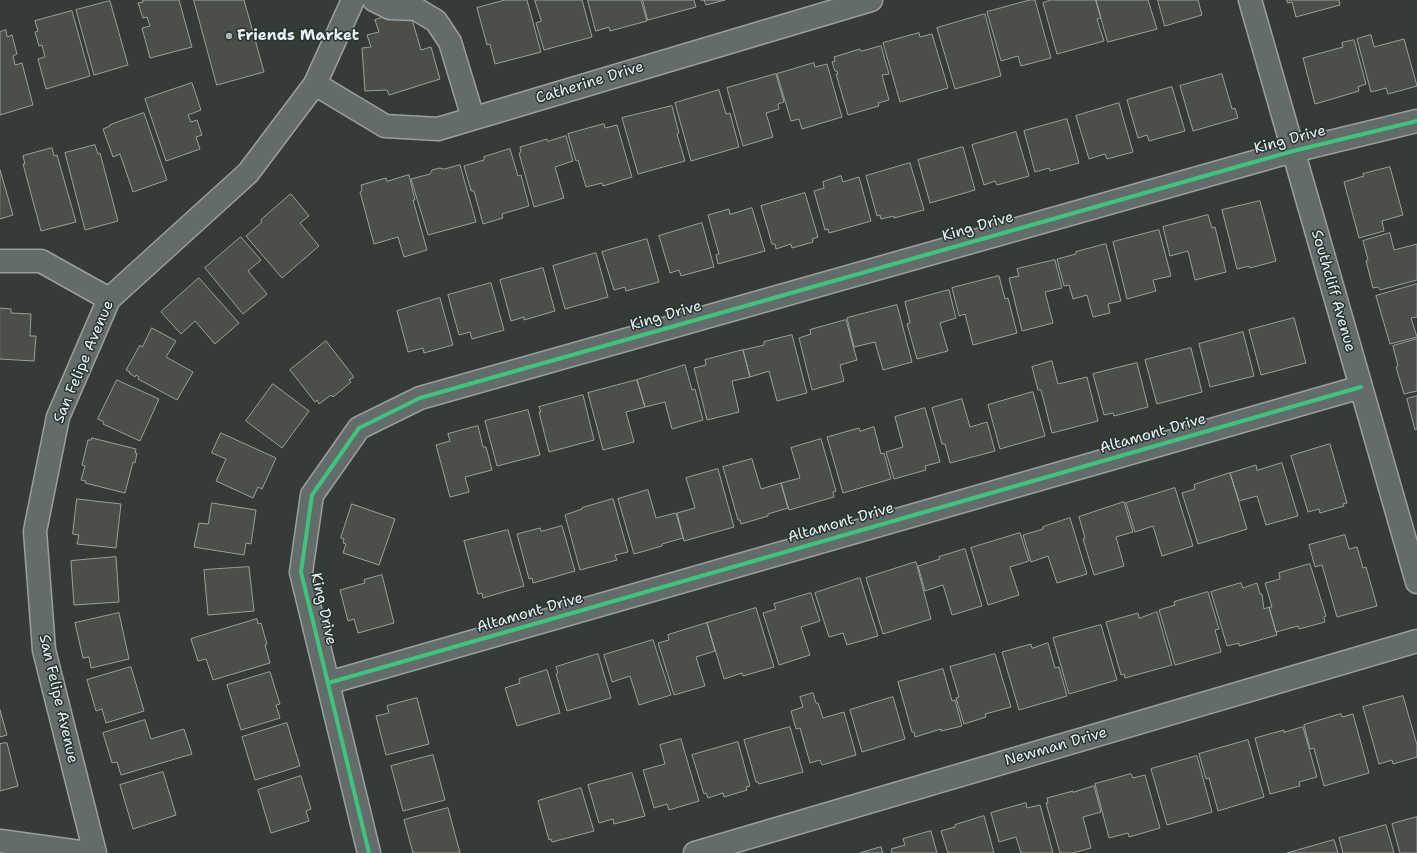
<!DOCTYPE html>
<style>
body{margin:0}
canvas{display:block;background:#353b36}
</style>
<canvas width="1417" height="853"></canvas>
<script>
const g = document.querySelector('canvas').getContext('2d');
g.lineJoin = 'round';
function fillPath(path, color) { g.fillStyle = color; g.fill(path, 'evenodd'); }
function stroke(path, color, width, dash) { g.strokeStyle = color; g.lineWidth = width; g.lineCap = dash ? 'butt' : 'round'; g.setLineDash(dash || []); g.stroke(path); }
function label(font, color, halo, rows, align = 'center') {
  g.font = font + ' "Shantell Sans",sans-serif'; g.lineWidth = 3; g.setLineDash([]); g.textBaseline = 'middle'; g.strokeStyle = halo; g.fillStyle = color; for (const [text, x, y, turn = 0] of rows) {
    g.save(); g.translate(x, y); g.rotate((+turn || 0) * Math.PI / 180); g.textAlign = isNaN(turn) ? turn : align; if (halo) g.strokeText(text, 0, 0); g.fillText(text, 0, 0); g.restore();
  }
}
const building = new Path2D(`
 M143,0H179L192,47L150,58L142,28L150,26L147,17L143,18L138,3L143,2Z
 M194,0H244L264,72L217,85Z
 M505,0H527L541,52L495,64L490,44L487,45L477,8Z
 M535,0H582L592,37L544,50L536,23L541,21Z
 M588,0H641L647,21L610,31L609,27L596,31Z
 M643,0H694L696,7L648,20Z
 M701,0H725L706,5L704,0Z
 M1030,0H1035L1051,58L1021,66L1018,56L1001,61L987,12Z
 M1051,0H1096L1101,18L1097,19L1104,41L1057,54L1043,3Z
 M1096,0H1148L1157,29L1108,42Z
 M1158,0H1198L1202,15L1165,26Z
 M1287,0H1339L1340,5L1296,17L1292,2L1288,3Z
 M110,1L128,65L94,75L76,10Z
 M72,11L90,76L46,89L38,59L45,57L42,45L39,46L35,32L38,31L35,21Z
 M398,13L411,16L421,50L431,47L440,79L389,95L387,90L365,91L362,48L371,47L367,35L379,32L375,20Z
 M985,14L1001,76L955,89L937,28Z
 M6,30L7,37L12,35L17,54L13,56L15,65L22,63L33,105L0,115V32Z
 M919,33L920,37L932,34L948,88L900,102L883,43Z
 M1371,35L1374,47L1404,39L1417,86L1388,94L1386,88L1371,92L1357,39Z
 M1354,40L1366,84L1358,87L1359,91L1315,104L1303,58L1343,47L1342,43Z
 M881,46L889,74L882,75L889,100L878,103L879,106L848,115L836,74H838L837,71H835L832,62L835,61L834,57L860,49L861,51Z
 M814,63L815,67L827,64L842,117L802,129L799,119L791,121L777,74Z
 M776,74L784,102L778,104L779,109L766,113L773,137L743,146L727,88Z
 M1222,74L1232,109L1235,108L1238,118L1193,131L1180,86Z
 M192,83L201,110L188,115L191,122L197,120L202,135L196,137L200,149L166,161L145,99Z
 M1172,87L1185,131L1149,141L1147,135L1138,138L1127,100Z
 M719,90L726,114L730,113L739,147L691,161L675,103Z
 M1119,103L1133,152L1107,159L1105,154L1089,159L1076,116Z
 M672,106L679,133L677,134L685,161L638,174L622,118Z
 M144,113L167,180L133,192L120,154L113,157L103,129L110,126V125Z
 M1067,119L1079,163L1050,171L1049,168L1035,172L1024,131Z
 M604,124L605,128L617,125L632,177L603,186L602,183L586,187L578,160L576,161L568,134Z
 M1016,132L1029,176L997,185L995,181L984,185L972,145Z
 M566,136L573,161L555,167L564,198L534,207L519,153L521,152L520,147L547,139L548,141Z
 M95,145L98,154L100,153L118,221L85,230L65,153Z
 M963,147L975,190L930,203L918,160Z
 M52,148L54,156L57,155L76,222L41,231L23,164H25L23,156Z
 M510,149L518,176L521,175L529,206L502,214L503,218L483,224L474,191H471L464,166L484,160V157Z
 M910,163L924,210L894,218V216L881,219L880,215L877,216L866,176Z
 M460,165L476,222L428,235L411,179L430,174L432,170L440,168L444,169Z
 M1390,167L1403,215L1382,221L1384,231L1359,238L1344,182L1364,176L1363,174Z
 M0,170L13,215L0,219Z
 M409,175L415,200H413L427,250L404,257L398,237L374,244L360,192L362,191L361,185L386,178L387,181Z
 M841,176L843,182L859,177L871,221L829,233L828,229L825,230L814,191L824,188L823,182Z
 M805,193L818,237L812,239L813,242L792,248L791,244L776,249L775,244H772L761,206Z
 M291,194L309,216L300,223L319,246L282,278L246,236L262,222L261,220Z
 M1260,201L1276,261L1250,268L1249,266L1237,269L1222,210Z
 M752,208L765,251L718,264L716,255L719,254L708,215L729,209L730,214Z
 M1208,215L1212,228L1215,227L1226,272L1195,280L1188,251L1170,256L1163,227Z
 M702,223L714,267L681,276L679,270L670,273L659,236Z
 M1159,230L1171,276L1153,280L1156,291L1127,299L1113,242Z
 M1390,233L1394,250L1417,244V280L1380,290L1378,287L1373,288L1366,261L1368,260L1363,241Z
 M241,237L261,260L248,271L267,294L243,314L205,268Z
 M647,239L659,282L626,291L625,287L614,290L602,252Z
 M1106,244L1121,301L1108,304L1110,313L1093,317L1087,295L1073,299L1069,285L1064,286L1057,259L1076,254V252Z
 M596,253L608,297L565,309L553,266Z
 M1055,260L1062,288L1045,292L1053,323L1022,331L1009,278L1019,276L1017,269Z
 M543,268L555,311L524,320V317L511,321L500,280Z
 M999,276L1005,299L1008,298L1017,333L973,345L965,314L959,316L952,288Z
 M199,278L239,323L215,344L195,321L181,334L161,312Z
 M491,283L504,330L472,339L470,332L459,335L448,295Z
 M1417,284V317L1411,318L1417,337L1390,344L1376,296Z
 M949,290L956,318L940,323L948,351L917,359L907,324L910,323L905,302Z
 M440,298L453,345L424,353L423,348L408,352L397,311Z
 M897,305L912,362L883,370L875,342L854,347L847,318Z
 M0,308L11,309V313L31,314L30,336H36L34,361L0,359Z
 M1294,318L1306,363L1261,375L1249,330Z
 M846,320L857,360L840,365L844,381L812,390L799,338L811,334L810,330Z
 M152,328L176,341L166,357L193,372L177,400L138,379L139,377L136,375L135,377L129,373L130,372L126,370L140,345L142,347Z
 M1243,332L1254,376L1210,387L1199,344Z
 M792,335L807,393L777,401L769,371L750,377L743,350L764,345V342Z
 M1417,339V391L1404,394L1396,367L1398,366L1393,346Z
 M326,341L354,377L349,380L351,382L333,397L331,395L319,404L317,400L315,402L290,370Z
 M1191,348L1202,392L1157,404L1145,360Z
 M743,350L750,377L732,381L739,412L707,420L694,368L706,365L705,360Z
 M1052,361L1058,384L1087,377L1098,421L1052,433L1041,390H1038L1032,367Z
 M1137,363L1148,407L1114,416L1113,413L1104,415L1093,374Z
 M685,365L692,390L695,389L703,420L672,429L665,402L645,407L637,380Z
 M117,380L159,399L140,441L103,424L104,422L98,419Z
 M637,380L645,407L626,412L634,442L603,450L588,393Z
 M273,384L309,411L282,448L246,421Z
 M1033,392L1045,436L1000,449L988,405Z
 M583,395L594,440L549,452L539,412H541L539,407Z
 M1417,396V429L1415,430L1407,399Z
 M962,399L970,427L987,422L995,451L950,463L945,444H942L932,408Z
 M925,408L940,462L925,466L926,470L894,479L886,452L903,447L895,417Z
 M528,410L540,455L497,466L485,421Z
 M478,426L483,447H486L492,470L465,477L469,492L450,497L436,445L450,441L448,434Z
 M874,427L881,454L884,453L891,479L843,493L827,437L859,428L860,431Z
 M221,433L276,458L262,489L258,487L253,498L216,481L226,459L212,453Z
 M92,438L136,449L135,453H137L135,463L133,462L125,493L85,483L86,481L81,480L85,466L82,465L88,440H91Z
 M821,439L836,491L833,492L834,497L789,510L781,483L800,478L791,448Z
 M1330,444L1347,503L1343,504L1344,506L1320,513L1319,509L1308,512L1291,456Z
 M752,459L761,489L781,483L788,508L768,514V516L741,524L740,520H738L723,467Z
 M1282,463L1298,516L1266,525L1257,496L1239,501L1230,473L1256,465L1257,470Z
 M718,469L734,527L684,541L677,513L695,508L686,478Z
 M1230,473L1247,529L1198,544L1182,493L1195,489L1194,485Z
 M1175,488L1193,546L1162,556L1153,526L1135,532L1126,503Z
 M648,490L656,518L676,513L683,538L662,544V546L634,554L618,499Z
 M77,499L121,504L116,548L77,544L79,535L73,534Z
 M613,499L628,552L615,555L617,560L580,570L565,515L582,509V508Z
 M1124,502L1133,532L1116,537L1124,566L1094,575L1083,539L1085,538L1079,517Z
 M212,503L256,510L251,544L246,543L244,555L194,547L199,523L208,524Z
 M352,504L395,519L379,565L343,553L346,544L343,543L344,539L341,538Z
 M1070,518L1087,574L1057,583L1048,556L1031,562L1023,535L1043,529V527Z
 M562,526L575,571L533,583L532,578L529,579L517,534L540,528L541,531Z
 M508,530L524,586L483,598L482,593L478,594L464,541Z
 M1020,533L1029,561L1010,567L1019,595L988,605L971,548Z
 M1345,535L1349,549L1357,547L1363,568L1366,567L1377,606L1337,617L1322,565L1315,567L1309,545Z
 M965,549L982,606L952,615L943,585L925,591L918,566L940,559L939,557Z
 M116,557L119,602L74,605L71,561Z
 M916,562L931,619L883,634L866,578Z
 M1310,564L1326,616L1324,617L1325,622L1299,629L1298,626L1276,632L1269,607H1272L1265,583L1280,579L1279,573Z
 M249,567L254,611L208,615L204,570Z
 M382,575L394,623L358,633L354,619L348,621L340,590L365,583L364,580Z
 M860,578L878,636L847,645L843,633L829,637L815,593Z
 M1241,583L1243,588L1257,583L1260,594H1262L1264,609L1269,607L1277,635L1239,646V643L1227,646L1211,592Z
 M1208,592L1219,629L1215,630L1221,652L1175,665L1159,610L1175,605L1174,602Z
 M811,593L820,621L801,627L810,655L779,665L763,613L776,609L774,604Z
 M756,608L774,667L743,676L742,673L724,679L707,623Z
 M1157,612L1172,665L1125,678L1124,674L1121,675L1106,622L1138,613L1139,618Z
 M119,613L129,659L91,668L89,657L83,658L75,623Z
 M257,619L258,624L261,623L267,644L265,645L270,663L213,680L206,659L198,661L191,639Z
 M707,623L715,651L696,657L705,686L674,695L658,643L669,640L668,635Z
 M1101,625L1117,680L1069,694L1053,638Z
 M653,640L671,695L639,705L630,676L612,682L604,655Z
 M1048,643L1055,668L1059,667L1067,696L1019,710L1002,652L1031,644L1032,648Z
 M598,654L611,698L567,711L556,674L558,673L556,667Z
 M995,654L1011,707L985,714L986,717L964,724L956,698L959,697L950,667Z
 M131,667L144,711L106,723L102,709L96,711L87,680Z
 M943,669L952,701L955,700L962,726L941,731V729L915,737L914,732H912L898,682Z
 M547,670L560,713L517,726L505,688L520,683L519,679Z
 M270,672L280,704L276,705L280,718L241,730L227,685Z
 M813,693L816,703H818L823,718L844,712L856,755L822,765L820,760L810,763L800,728L796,729L791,711L803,707L800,697Z
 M1403,696L1417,745V757L1393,764L1392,760L1379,764L1363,707Z
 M893,697L905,739L862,752L850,710Z
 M417,698L429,744L386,755L376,716L389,713L387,706Z
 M0,710L7,735L0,737Z
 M1341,714L1342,717L1353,714L1369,773L1324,786L1314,748L1310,749L1304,725Z
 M145,720L151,739L184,729L192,754L121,775L117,762L112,763L103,733Z
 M287,723L300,766L255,780L242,737Z
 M790,727L803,772L759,784L758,782H756L744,740Z
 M1303,727L1317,777L1299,782L1300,786L1270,794L1255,738L1284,730V732Z
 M681,739L699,801L669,810L667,804L654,808L643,770L665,764L660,745Z
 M1248,740L1264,797L1218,811L1209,778L1206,779L1199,754Z
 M738,742L750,786L746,787L747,790L724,797L723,793L708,798L706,793L704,794L692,755Z
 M7,743L18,786L0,791V744Z
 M433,755L445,800L403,811L391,766Z
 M1197,756L1212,812L1167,825L1151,769Z
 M163,772L176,815L133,829L120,785Z
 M632,773L645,816L614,824L613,819L599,823L588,785Z
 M1131,774L1133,778L1145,775L1160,828L1129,837L1128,833L1109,838L1095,784Z
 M301,776L311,809L306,811L309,821L271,833L258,790Z
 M1094,786L1101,812L1083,817L1091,848L1073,853H1060L1046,803H1048L1047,798L1073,791V792Z
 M581,788L594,831L552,842L551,839L549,840L538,801Z
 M1026,803L1027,808L1040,805L1053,853H1021L1016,837L999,842L991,813Z
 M448,808L460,853H413L404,820Z
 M984,816L994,853H948L941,831L955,827V825Z
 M1417,817V853H1400L1392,824Z
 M1386,825L1394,853H1343L1339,838Z
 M931,831L937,853H892L891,849L905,845L903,839Z
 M1334,840L1338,853H1287Z
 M881,847L883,853H860Z`);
fillPath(building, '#4c4e48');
stroke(building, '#9a9f9e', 1);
const minor = new Path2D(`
 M374,0L390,8L416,9L436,21L450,42L473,118
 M1250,0L1417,582
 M315,84L385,126L438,129L871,0
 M0,261H41L109,299
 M328,683L1361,387
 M0,841L87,853
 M95,853L44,650L35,531L58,417L109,299L248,173L315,84L353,0
 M369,853L301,572L312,495L359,428L420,398L1293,151L1417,121
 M695,853L1417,641`);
stroke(minor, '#9a9f9e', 25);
stroke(minor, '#646b6b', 22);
stroke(new Path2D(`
 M328,683L1361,387
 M369,853L301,572L312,495L359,428L420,398L1293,151L1417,121`), '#40c37c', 4);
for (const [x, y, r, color] of [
 [229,36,4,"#a9b1b4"]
]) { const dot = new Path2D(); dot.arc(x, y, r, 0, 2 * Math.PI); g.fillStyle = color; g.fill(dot); stroke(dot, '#26332d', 1.5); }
label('bold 15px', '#e8f1f8', '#26332d', [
 ["Friends Market",237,36]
], 'left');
label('15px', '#e8f1f8', '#26332d', [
 ["Catherine Drive",590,83,-17],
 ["King Drive",1290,140,-15],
 ["King Drive",978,227,-16],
 ["Southcliff Avenue",1333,291,74],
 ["King Drive",666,316,-16],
 ["San Felipe Avenue",84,362,-67],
 ["Altamont Drive",1153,434,-16],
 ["Altamont Drive",841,523,-16],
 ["King Drive",323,609,77],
 ["Altamont Drive",530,613,-16],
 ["San Felipe Avenue",58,699,77],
 ["Newman Drive",1056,747,-16]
]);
</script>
